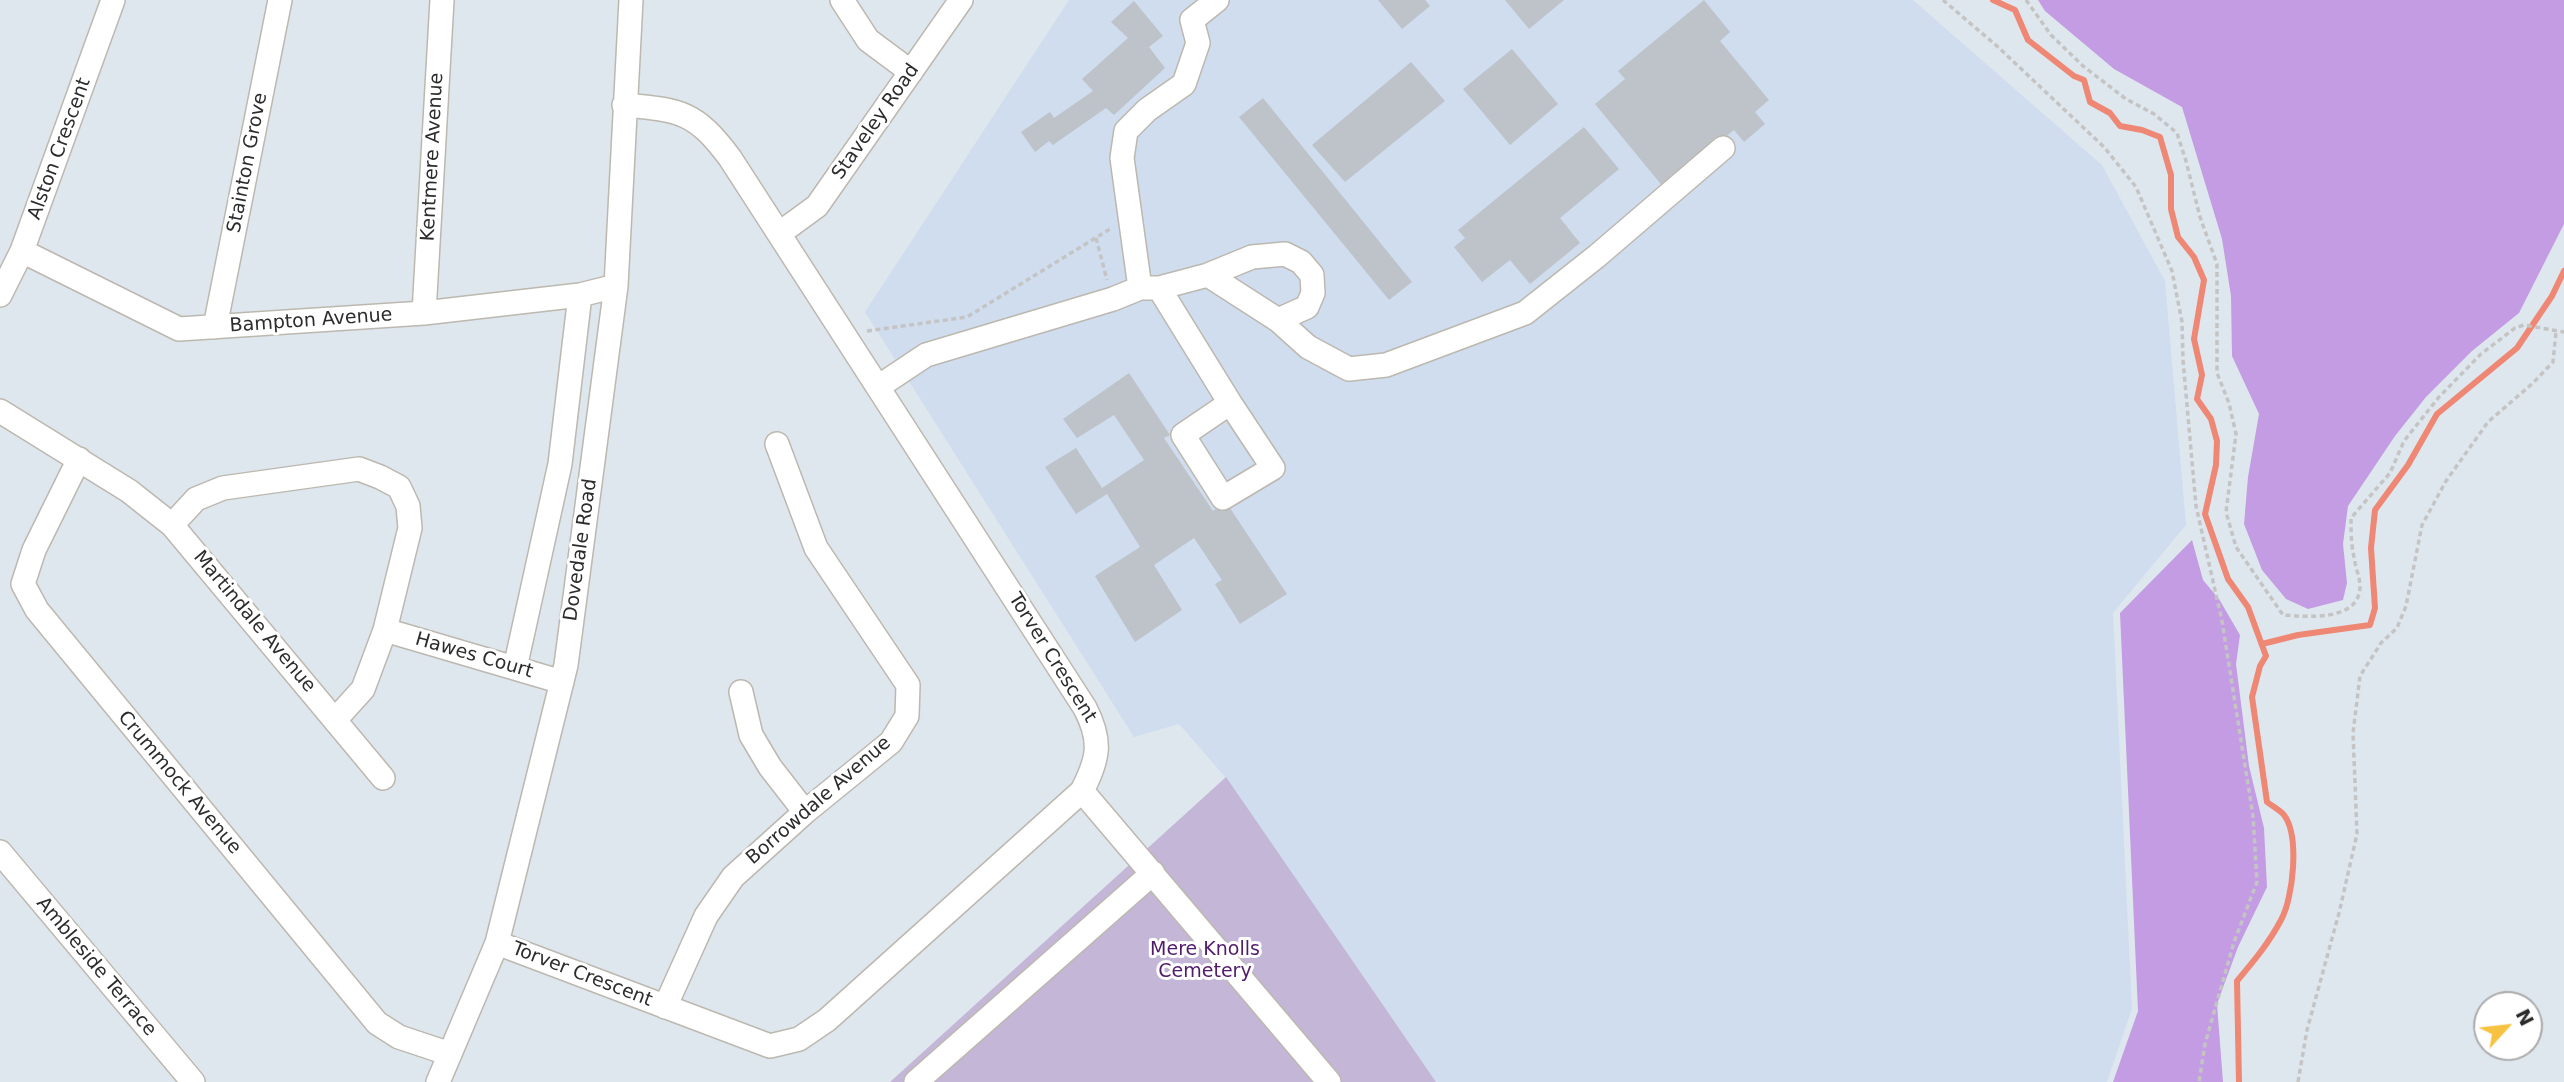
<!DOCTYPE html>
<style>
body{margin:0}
#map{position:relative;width:2564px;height:1082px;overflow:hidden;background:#dfe7ee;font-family:"DejaVu Sans",sans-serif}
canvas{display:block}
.north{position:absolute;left:2473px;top:991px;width:70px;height:70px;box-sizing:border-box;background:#fff;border:2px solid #ababab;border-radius:50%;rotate:63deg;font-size:19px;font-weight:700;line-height:28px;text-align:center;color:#2c2c2c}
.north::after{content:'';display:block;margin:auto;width:24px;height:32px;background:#f8c241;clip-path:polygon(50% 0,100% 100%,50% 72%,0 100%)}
</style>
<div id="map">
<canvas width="2564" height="1082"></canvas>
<div class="north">N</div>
</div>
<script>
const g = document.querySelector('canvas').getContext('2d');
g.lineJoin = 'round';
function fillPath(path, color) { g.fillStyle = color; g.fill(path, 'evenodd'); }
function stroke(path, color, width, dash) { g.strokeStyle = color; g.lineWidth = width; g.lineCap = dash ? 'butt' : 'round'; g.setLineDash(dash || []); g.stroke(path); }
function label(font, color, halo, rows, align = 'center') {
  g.font = font + ' "DejaVu Sans",sans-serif'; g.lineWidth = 6; g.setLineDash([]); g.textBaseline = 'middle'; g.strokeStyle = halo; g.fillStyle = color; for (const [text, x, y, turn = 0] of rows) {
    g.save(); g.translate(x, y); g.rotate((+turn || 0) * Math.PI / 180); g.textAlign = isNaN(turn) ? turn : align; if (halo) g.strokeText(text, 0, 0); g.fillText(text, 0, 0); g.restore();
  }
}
fillPath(new Path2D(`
 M1069,0H1913L2102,165L2165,281L2186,525L2113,613L2132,1009L2107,1082H1436L1226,778L1179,724L1134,737L865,312Z`), '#cfddef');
fillPath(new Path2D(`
 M2038,0H2564V224L2519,313L2472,351L2426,397L2395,436L2348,506L2343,544L2347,583L2343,600L2308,609L2286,599L2262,570L2244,524L2248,477L2259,414L2232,356L2231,296L2222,239L2182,107L2114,69L2045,11Z
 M2192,540L2203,580L2219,599L2240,635L2236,664L2249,766L2264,828L2267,887L2238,947L2217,1004L2223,1082H2113L2138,1011L2120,613Z`), '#c39ce3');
fillPath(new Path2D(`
 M1226,777L1436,1082H890Z`), '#c4b6d7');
stroke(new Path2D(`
 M1993,0L2015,10L2028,40L2074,76L2084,80L2090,102L2110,113L2120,126L2142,130L2160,137L2171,175V209L2178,237L2194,257L2204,280L2194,339L2202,375L2197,399L2211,419L2217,441L2216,465L2205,514L2228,579L2248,607L2266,656L2260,666L2252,697L2267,802C2272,806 2280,810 2284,815C2300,836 2293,899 2281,920C2269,943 2253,962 2237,981L2239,1082
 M2262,644L2298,635L2370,625L2375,608L2371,548L2375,510L2408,465L2437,414L2517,348L2552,296L2564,271`), '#ee8774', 6);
fillPath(new Path2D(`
 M1378,0H1425L1430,6L1402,29Z
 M1505,0H1564L1529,29Z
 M1704,0L1730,32L1720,41L1769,100L1755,112L1765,124L1744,142L1734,130L1664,188L1595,104L1625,79L1618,71Z
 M1134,1L1163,36L1149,47L1165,68L1114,115L1106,108L1053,145L1049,141L1035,152L1021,132L1050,112L1054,118L1093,91L1082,79L1128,38L1111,22Z
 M1512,49L1558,104L1510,145L1463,89Z
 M1411,62L1445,101L1345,182L1312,145Z
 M1263,98L1412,282L1389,300L1239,117Z
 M1584,127L1619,169L1560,218L1580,243L1530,284L1510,260L1482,282L1454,247L1465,238L1458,230Z
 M1129,373L1170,435L1164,438L1213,511L1226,502L1287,594L1240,624L1215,584L1222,580L1194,538L1154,565L1182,610L1135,642L1095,576L1140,547L1107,494L1076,514L1045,467L1076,448L1102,488L1144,460L1114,415L1077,438L1063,419Z`), '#bec3c9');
const minor = new Path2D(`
 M842,0L868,40L911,72
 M780,233L817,206L961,0
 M22,251L179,329L424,313L580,295L616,286
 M1208,275L1278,320L1308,347L1349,369L1386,365L1525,313L1597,256L1723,148
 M1140,288L1122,158L1126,131L1147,110L1184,84L1198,43L1192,20L1217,0
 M1159,288L1230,403L1273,468L1223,498L1183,435L1230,403
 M0,295L22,251L113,0
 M424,313L442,0
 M215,327L280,0
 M878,387L926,355L1113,299L1140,288H1159L1208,275L1252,257L1285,254L1301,262L1312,275L1313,293L1307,307L1278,320
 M0,411L129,491L172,525L383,778
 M79,459L34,550L23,584L37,610L377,1023L399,1037L450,1054
 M172,525L196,499L223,488L359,469L380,477L399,487L408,506L410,528L385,630L363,689L335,720
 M385,630L562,682
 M515,668L560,464L580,295
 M741,692L751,735L770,767L805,812
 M1082,791L1329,1082
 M0,852L193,1082
 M497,943L770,1046L799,1039L827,1020L1082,791C1099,758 1102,741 1085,708L730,158C695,111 680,110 624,105
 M665,1007L706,916L733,877L805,812L891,742L907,716L908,685L816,548L777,444
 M438,1082L497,943L566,665L616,286L631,0
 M916,1082L1153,873`);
stroke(minor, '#bcb8af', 26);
stroke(new Path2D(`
 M1943,0L1998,47L2104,147L2136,187L2172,271L2182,322L2183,360L2196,506L2222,621L2253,816L2257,882L2234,942L2205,1044L2199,1082
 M2026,0L2051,35L2083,66L2126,99L2154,114L2177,133L2186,161L2200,217L2217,264V373L2229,403L2236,434L2226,512L2236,547L2283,615C2307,617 2362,622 2360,584C2359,575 2355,566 2354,557C2351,544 2351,530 2351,518L2390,473L2404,441L2439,397L2481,354L2515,328L2524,325L2564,332
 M1096,238L1107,280
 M867,331L967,317L1110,229
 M2298,1082L2307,1030L2339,913L2357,834L2353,733L2360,676L2381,643L2397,628L2406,606L2422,525L2446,481L2488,422L2533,383L2553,362L2556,332`), '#c4c4c4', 3.5, [5, 3.5]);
stroke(minor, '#fff', 23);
label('19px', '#2c2c2c', '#fff', [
 ["Staveley Road",876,122,-55],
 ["Alston Crescent",60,149,-70],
 ["Kentmere Avenue",433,157,-87],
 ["Stainton Grove",248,163,-79],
 ["Bampton Avenue",311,321,-4],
 ["Dovedale Road",581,550,-82],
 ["Martindale Avenue",254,622,50],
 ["Hawes Court",474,656,16],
 ["Torver Crescent",1052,658,58],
 ["Crummock Avenue",179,783,50],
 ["Borrowdale Avenue",819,801,-41],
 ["Ambleside Terrace",96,967,50],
 ["Torver Crescent",582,975,21]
]);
label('19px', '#511b6a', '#fff', [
 ["Mere Knolls",1205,950],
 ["Cemetery",1205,972]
]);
</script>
